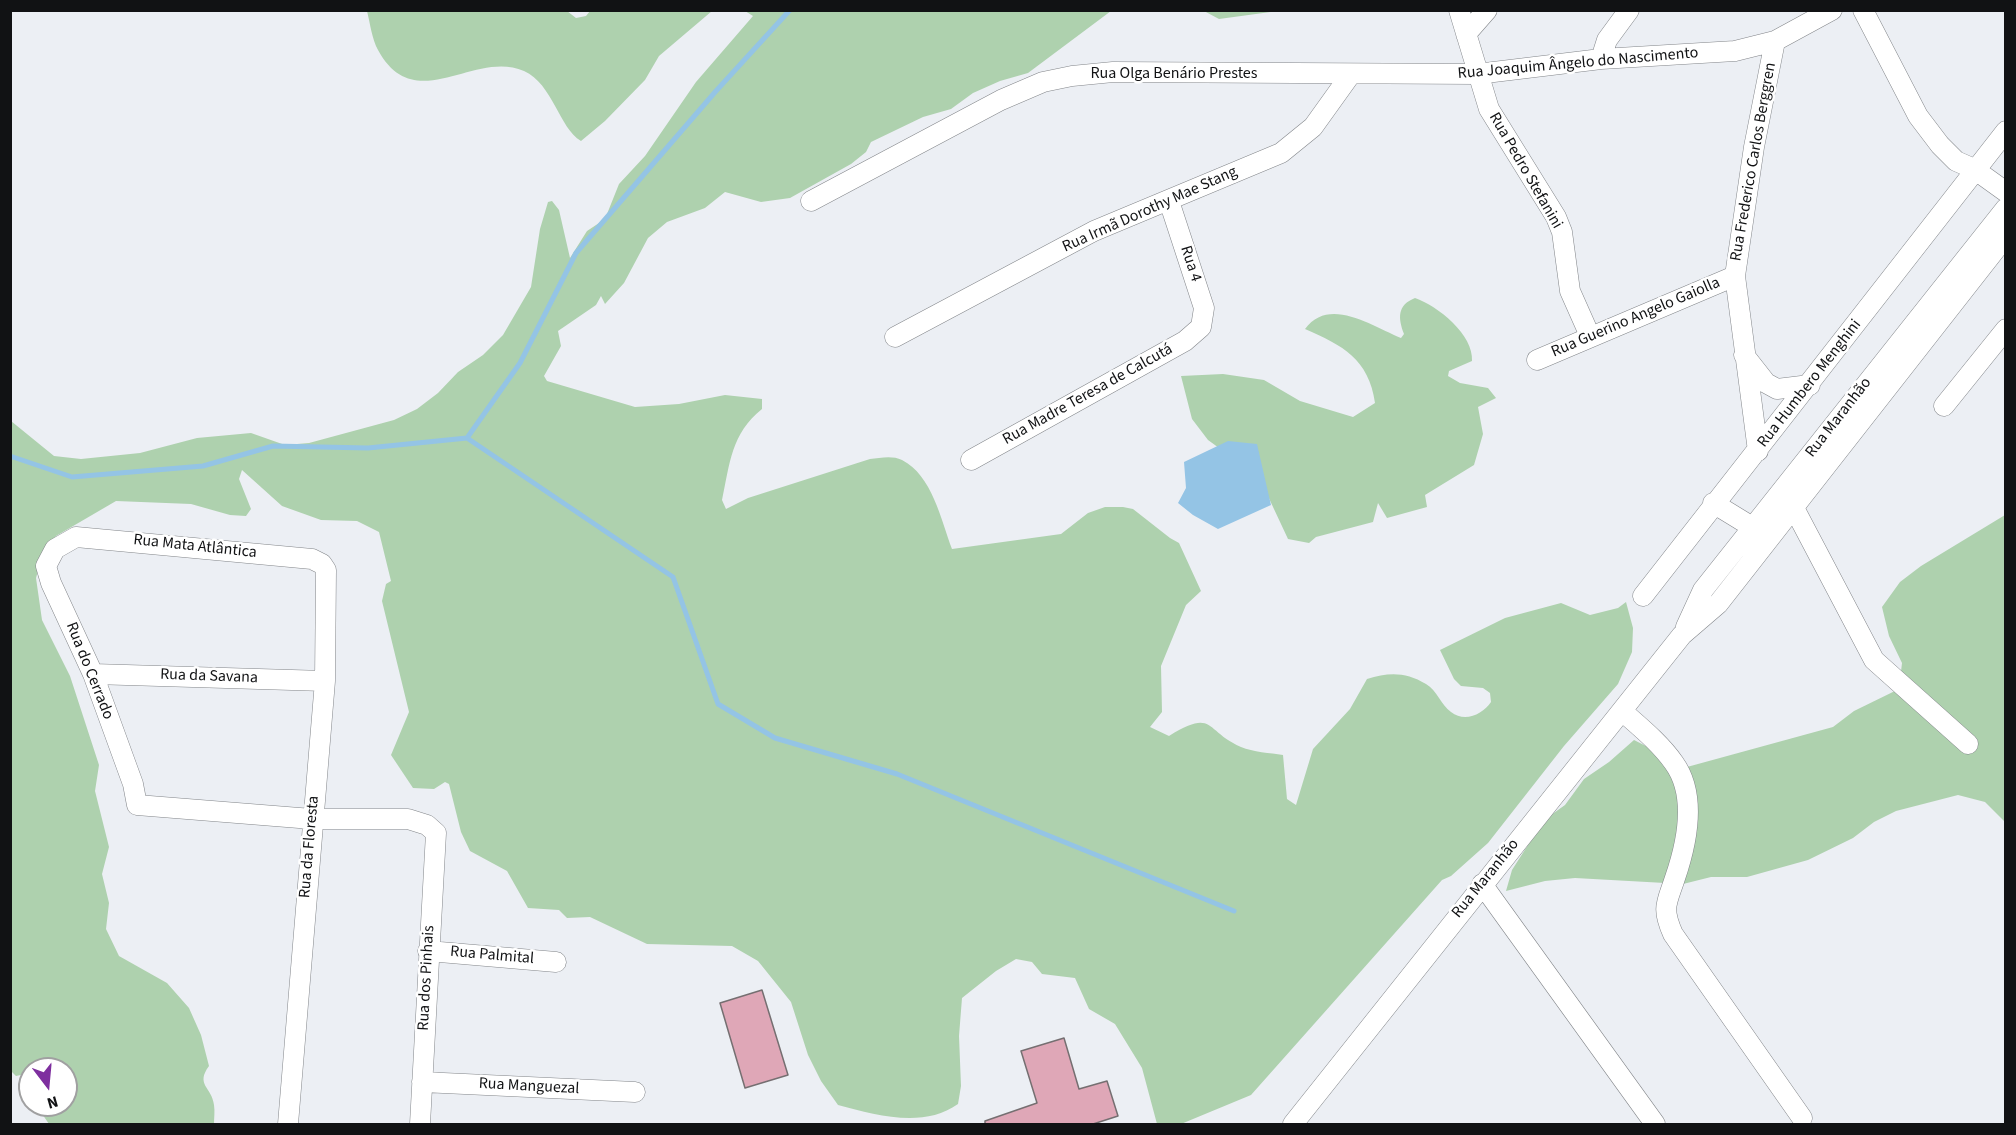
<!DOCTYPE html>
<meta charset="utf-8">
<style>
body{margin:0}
#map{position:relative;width:2016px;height:1135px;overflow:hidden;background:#eceff4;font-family:"Source Sans 3",sans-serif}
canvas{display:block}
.frame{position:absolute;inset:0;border:12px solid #111214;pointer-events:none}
.north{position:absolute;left:18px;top:1057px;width:60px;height:60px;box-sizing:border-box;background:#fff;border:2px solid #a0a0a1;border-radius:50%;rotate:164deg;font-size:16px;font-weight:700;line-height:24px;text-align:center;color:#111214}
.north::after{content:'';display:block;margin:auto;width:21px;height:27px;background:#7e2f9f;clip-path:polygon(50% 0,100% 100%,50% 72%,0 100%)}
</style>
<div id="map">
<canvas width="2016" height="1135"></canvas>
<div class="frame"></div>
<div class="north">N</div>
</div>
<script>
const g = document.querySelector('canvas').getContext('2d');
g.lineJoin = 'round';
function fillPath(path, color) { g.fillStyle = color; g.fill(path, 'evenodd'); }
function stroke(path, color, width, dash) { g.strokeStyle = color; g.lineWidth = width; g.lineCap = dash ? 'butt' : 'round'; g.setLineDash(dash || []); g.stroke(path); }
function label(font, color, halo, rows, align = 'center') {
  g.font = font + ' "Source Sans 3",sans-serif'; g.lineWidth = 5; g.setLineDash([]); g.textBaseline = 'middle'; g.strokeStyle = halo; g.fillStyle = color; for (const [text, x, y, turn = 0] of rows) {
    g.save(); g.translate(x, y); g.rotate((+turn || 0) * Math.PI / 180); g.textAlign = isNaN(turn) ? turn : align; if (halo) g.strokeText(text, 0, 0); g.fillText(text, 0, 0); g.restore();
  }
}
fillPath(new Path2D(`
 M567,11L576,18L586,16L590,11H712L659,56L645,80L605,121L581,141C559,128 553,84 524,71C474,49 415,118 378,50C372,39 370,23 367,11Z
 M745,11H1111L1028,73L1000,81L973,93L951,109L923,117L871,142L866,152L851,164L790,198L761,202L725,192L705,208L667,222L648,238L624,283L605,304L601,296L596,305L558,331L561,346L544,376L547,381L635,407L679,404L725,395L762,399V409C731,434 730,463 722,500L726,509L748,498L870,459C880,458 892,455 902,460C932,475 941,520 952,549L1061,534L1088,513L1105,507H1123L1133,509L1170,538L1179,543L1201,591L1186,605L1161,666L1162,712L1150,727L1169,736C1215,708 1204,731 1241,747C1253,752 1270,753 1283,755L1287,799L1296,805L1313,749L1350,709L1367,679C1389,672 1406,672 1426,684C1437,690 1441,705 1451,712C1465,723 1483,714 1491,702L1490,693L1483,688L1461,686L1454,679L1440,650L1505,618L1561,603L1590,615L1618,608L1626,602L1633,628L1632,652L1618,684L1564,746L1488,843L1451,876L1442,880L1251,1095L1181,1124H1157L1142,1068L1115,1024L1089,1009L1075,978L1042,974L1032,962L1016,959L996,971L962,998L959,1036L961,1086L958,1104C923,1129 876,1115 838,1105L821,1081L808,1055L791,1002L758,961L732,946L647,944L590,917L567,918L559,910L528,908L507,871L470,851L461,832L449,784L445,782L434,789L413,788L391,755L409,712L382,601L386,584L391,581L379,532L357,521L321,520L282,506L242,470L239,479L251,509L246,516L230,515L191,504L116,501L56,536L42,556L36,578L42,620L70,676L99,765L95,791L109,847L102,874L109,903L106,929L119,956L167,983L189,1008L201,1035L209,1066C195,1085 212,1087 214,1105C215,1111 214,1118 214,1124H49L36,1105H66V1069H30V1073L16,1076L11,1071V421L54,456L81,459L140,453L197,438L251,433L285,445L309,443L394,420L417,409L438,393L458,372L483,355L503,335L531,287L540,229L548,202L552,201L559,210L570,258L587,231L605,219L619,184L645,156L696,82L753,16Z
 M1204,11H1278L1219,19Z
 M1415,298C1438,306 1474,335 1472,361L1449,371L1448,376L1460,383L1488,388L1496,398L1478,407L1483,434L1474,465L1425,495L1427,507L1387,518L1378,503L1373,522L1316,537L1309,543L1288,539L1259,477L1208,440L1192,419L1181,376L1223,374L1264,380L1300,401L1353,417L1375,403C1369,359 1342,345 1305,329C1329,296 1372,326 1401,338L1404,334C1398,318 1397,305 1415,298Z
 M2005,515V822L1985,802L1958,795L1896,811L1874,822L1853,838L1808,860L1747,877H1711L1683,884L1575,878L1545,881L1506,891L1512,870L1544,820L1565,805L1584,779L1609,762L1634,740L1687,767L1833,727L1854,711L1899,689L1902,663L1889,636L1882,607L1900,582L1921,566Z`), '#aed1ae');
fillPath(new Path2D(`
 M1228,441L1257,444L1271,505L1218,529L1193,515L1178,503L1186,488L1184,462Z`), '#94c4e5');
stroke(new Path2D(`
 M467,438L673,577L718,704L775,738L897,774L1234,911
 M10,456L72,477L203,466L273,446L368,448L467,438L520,363L576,253L716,91L790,10`), '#94c4e5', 5);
const building = new Path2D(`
 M762,990L788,1075L745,1088L720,1003Z
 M1064,1038L1079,1089L1107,1081L1118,1116L1090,1125H985V1121L1037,1103L1021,1051Z`);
fillPath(building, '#dfa7b7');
stroke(building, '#756f71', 1.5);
const minor = new Path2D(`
 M1459,10L1489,109L1556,217L1562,232L1570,291L1590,336
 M1863,10L1918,116L1940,145L1956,161L1974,169L2006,192
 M1466,34L1487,10
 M1601,59L1607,40L1629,10
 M811,201L1001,100L1043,82L1072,76L1113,72L1477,74L1601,59L1735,51L1775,41L1832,10
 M895,337L1094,231L1281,153L1313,127L1351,74
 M1744,355L1766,383L1777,389L1810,385
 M1537,360L1735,276
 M1944,406L2006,329
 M1758,451L1735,276L1754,147L1775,41
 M971,460L1185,341L1201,327L1204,308L1169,201
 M1713,503L1762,533
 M1794,508L1874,660L1968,744
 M1643,596L2006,131
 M1686,627L1703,590L2006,208
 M93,674L325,681
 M1622,711C1640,727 1660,743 1674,763C1697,795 1687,843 1675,878C1667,903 1661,907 1673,934L1802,1118
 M1482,884L1655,1124
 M428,951L556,962
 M422,1082L635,1092
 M288,1124L325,681L326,570L322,564L312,559L76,537L55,549L46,566L51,583L93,674L133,784L137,805L312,819H408L427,825L436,833L420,1124
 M1293,1124L1682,635L1718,604L2006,236`);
stroke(minor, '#828589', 21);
stroke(minor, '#fff', 20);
label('16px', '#111214', '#fff', [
 ["Rua Joaquim Ângelo do Nascimento",1578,64,-5],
 ["Rua Olga Benário Prestes",1174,74],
 ["Rua Frederico Carlos Berggren",1754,162,-80],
 ["Rua Pedro Stefanini",1525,171,60],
 ["Rua Irmã Dorothy Mae Stang",1150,210,-24],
 ["Rua 4",1190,264,72],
 ["Rua Guerino Angelo Gaiolla",1636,318,-23],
 ["Rua Humbero Menghini",1810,384,-52],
 ["Rua Madre Teresa de Calcutá",1088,395,-29],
 ["Rua Maranhão",1839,418,-52],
 ["Rua Mata Atlântica",195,547,6],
 ["Rua do Cerrado",89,671,68],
 ["Rua da Savana",209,677,2],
 ["Rua da Floresta",310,847,-85],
 ["Rua Maranhão",1486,879,-51],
 ["Rua Palmital",492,956,5],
 ["Rua dos Pinhais",427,978,-87],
 ["Rua Manguezal",529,1087,3]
]);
</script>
